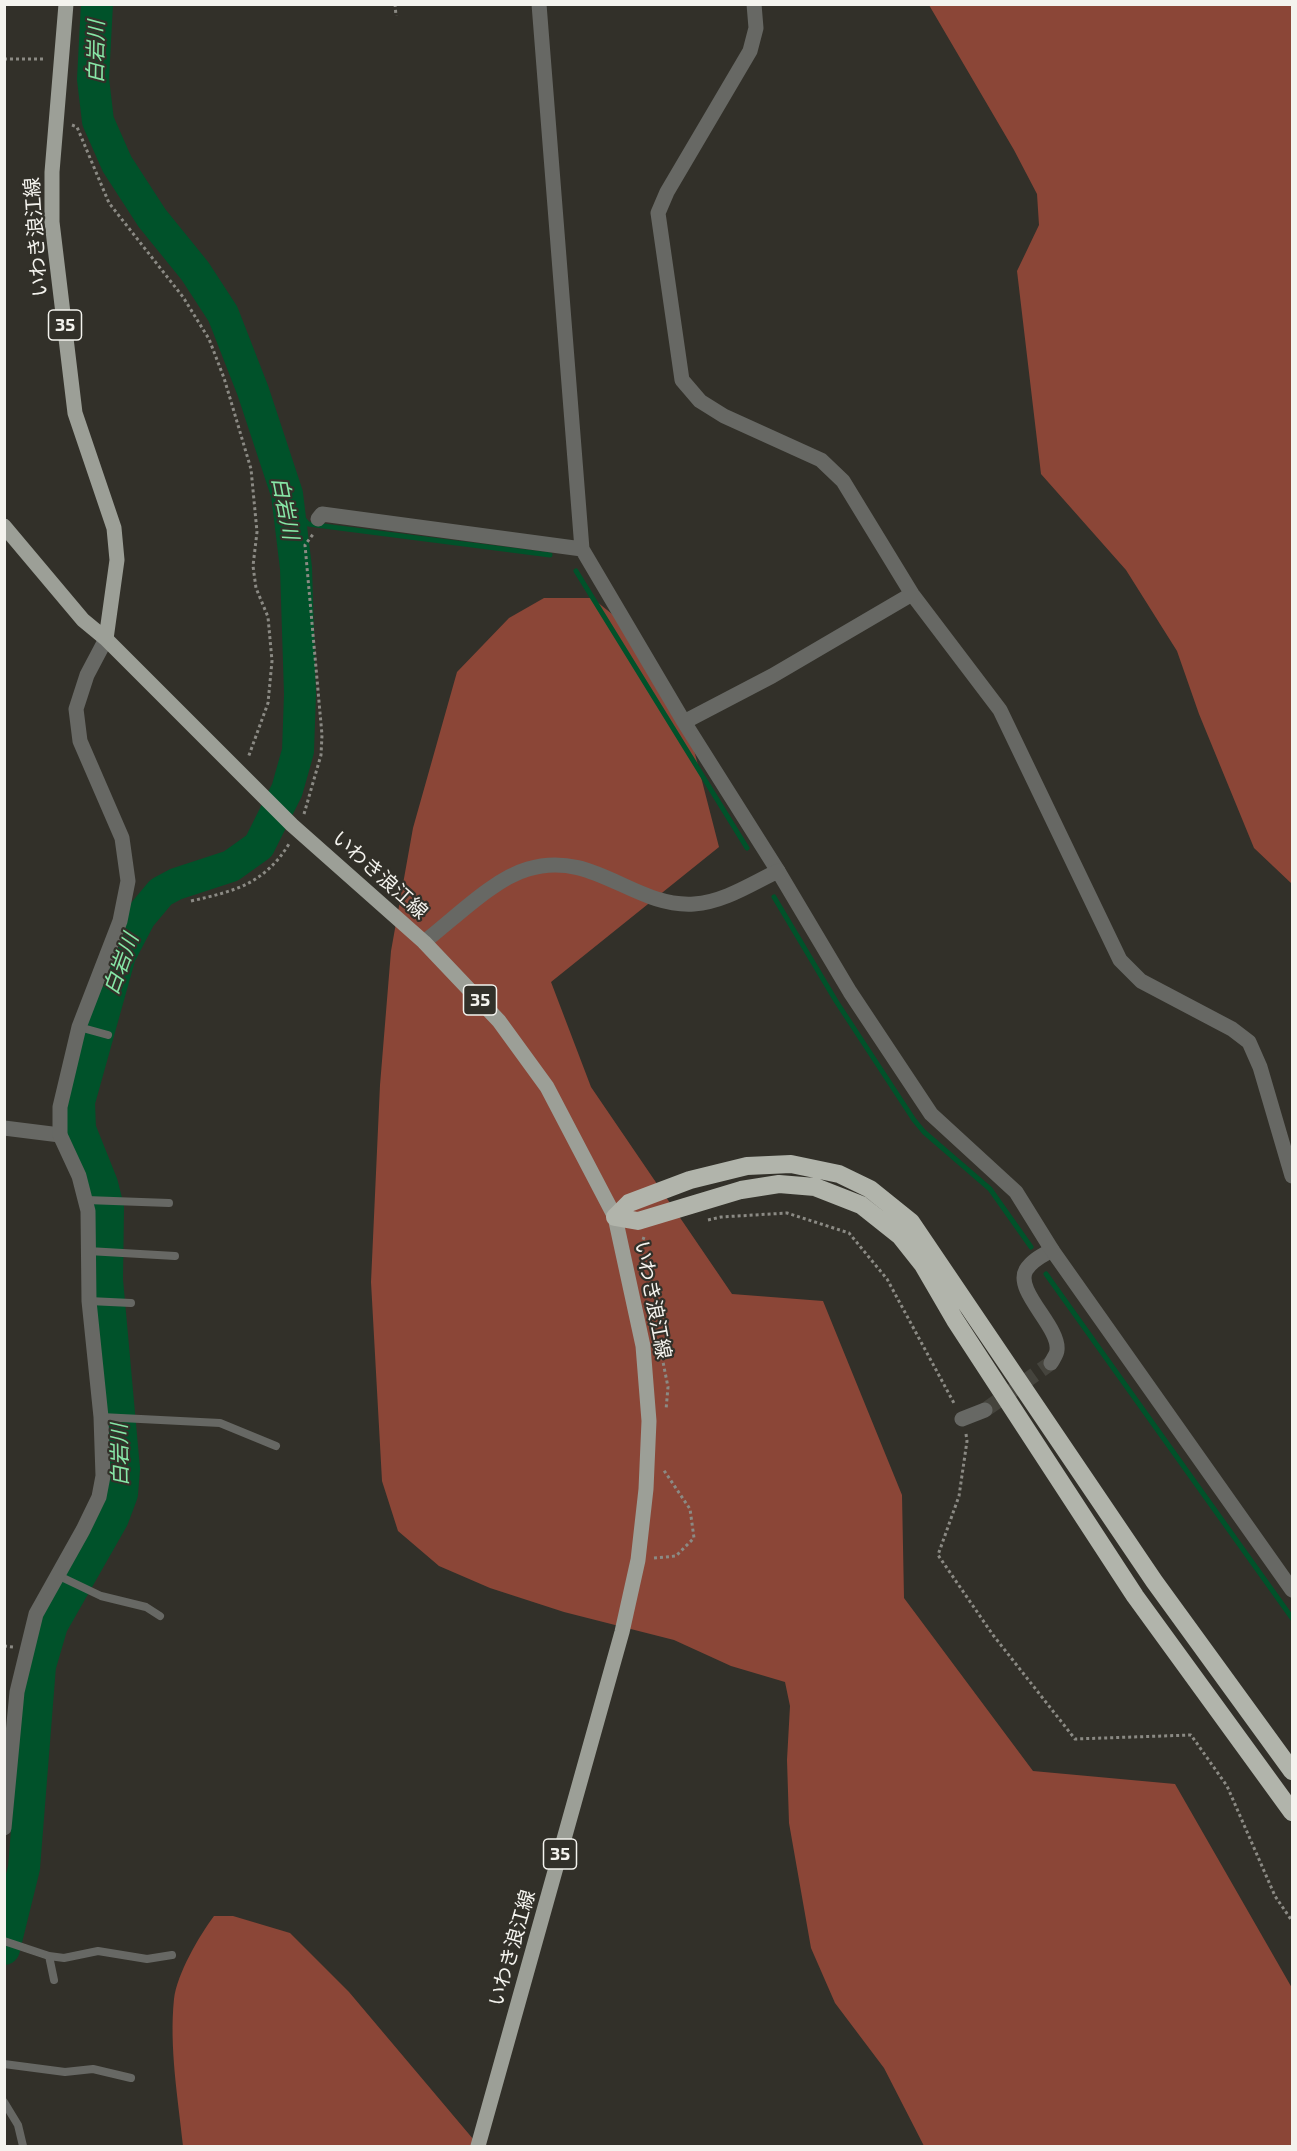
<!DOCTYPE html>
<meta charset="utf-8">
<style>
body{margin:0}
#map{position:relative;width:1297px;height:2151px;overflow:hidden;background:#323029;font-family:"Exo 2",sans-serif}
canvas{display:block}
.frame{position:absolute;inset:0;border:6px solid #f4f3ee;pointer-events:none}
</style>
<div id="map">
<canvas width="1297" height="2151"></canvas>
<div class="frame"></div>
</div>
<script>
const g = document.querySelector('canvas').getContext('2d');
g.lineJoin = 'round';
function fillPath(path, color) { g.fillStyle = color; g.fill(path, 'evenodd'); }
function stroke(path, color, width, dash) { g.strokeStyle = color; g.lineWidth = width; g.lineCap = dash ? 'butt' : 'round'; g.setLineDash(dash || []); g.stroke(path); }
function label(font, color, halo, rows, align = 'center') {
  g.font = font + ' "Exo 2","Noto Sans JP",sans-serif'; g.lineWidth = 4.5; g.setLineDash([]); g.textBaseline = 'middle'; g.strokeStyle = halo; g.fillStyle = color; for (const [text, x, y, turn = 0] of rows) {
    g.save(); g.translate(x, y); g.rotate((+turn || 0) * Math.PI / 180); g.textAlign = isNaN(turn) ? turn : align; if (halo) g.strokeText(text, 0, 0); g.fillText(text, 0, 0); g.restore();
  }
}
fillPath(new Path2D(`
 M929,5H1292V884L1254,848L1199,714L1177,651L1126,570L1041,474L1017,271L1039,225L1037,194L1014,150Z
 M544,598H592L636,633L693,746L719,847L551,982L591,1087L732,1294L823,1301L902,1495L904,1598L1033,1771L1175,1784L1292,1988V2146H924L884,2068L835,2003L811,1948L789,1823L787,1760L790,1706L785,1682L731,1666L674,1640L564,1612L490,1588L439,1566L398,1531L382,1481L371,1282L380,1085L391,951L413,828L457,672L509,618Z
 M214,1916H233L290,1933L349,1992L479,2146H183C178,2098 169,2047 174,1999C177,1974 199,1936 214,1916Z`), '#8b4637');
stroke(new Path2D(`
 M288,500L308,524L550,555
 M576,571L747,848
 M774,897L836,1001L914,1120L924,1132L990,1189L1031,1247
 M1046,1274L1292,1618`), '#00522a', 5);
stroke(new Path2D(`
 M4,1949L24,1868L40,1666L52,1625L113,1518L122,1494L124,1469L107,1280L108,1208L102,1184L80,1129L79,1102L120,955L140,917L161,892L176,884L231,866L259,846L287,790L298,751L300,694L296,568L287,494L253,391L223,314L195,271L152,218L117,164L98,121L93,79L97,4`), '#00522a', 32);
stroke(new Path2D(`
 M985,1410L1051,1363`), '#45443d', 15, [15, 8]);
stroke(new Path2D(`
 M395,4L396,16
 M4,59H45
 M72,125L77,127L109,203L183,297L209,339L224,378L251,469L257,532L253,566L256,588L268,617L272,661L268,703L248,758
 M304,814L321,755L322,735L305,545L314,533
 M191,901C235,891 264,884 289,844
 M708,1220L721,1217L787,1213L849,1233L887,1279L955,1405
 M639,1251L644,1237
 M662,1357L668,1387L666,1410
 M966,1434L967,1441L959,1496L938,1555L993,1635L1075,1739L1191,1735L1227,1786L1275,1896L1292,1921
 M654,1558L676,1556L694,1538L690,1509L663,1469
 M4,1646L13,1647`), '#8b8a84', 3, [3, 3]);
stroke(new Path2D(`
 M79,1027L108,1035
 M86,1200L169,1203
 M88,1251L175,1256
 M89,1301L131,1303
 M101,1417L220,1423L276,1446
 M57,1575L101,1596L146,1607L160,1616
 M4,1941L49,1956L54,1980
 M49,1956L64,1958L98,1951L147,1959L172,1955
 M4,2064L65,2072L93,2069L131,2078
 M4,2102L18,2125L23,2146`), '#676864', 8);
stroke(new Path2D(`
 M539,4L582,549
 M754,4L756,28L750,51L667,192L658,213L682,380L700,401L724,416L821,460L843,481L912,594L1000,710L1120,960L1141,981L1232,1029L1249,1042L1260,1067L1292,1176
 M318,519L322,514L582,549L684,722L778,871
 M684,722L772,676L912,594
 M4,1128L60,1135
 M1051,1363C1053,1359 1057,1354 1057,1350C1060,1327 1014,1291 1026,1270C1032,1260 1043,1255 1052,1250
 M962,1419L985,1410`), '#676864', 15);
stroke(new Path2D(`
 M424,942C454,919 493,879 528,869C593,849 634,908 694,904C724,902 751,884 778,871L850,992L931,1114L1016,1192L1052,1250L1292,1590
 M4,1828L17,1692L36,1614L83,1530L99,1497L103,1476L101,1417L89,1301L88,1211L79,1176L60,1135V1107L79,1027L120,921L128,881L122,838L80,741L76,709L87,675L106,639`), '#676864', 15);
stroke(new Path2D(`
 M66,4L52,172V222L75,413L114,528L117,560L106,639
 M4,526L83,620L106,639L292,825L424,942L499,1021L547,1087L615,1217L643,1346L649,1421L646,1489L638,1560L622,1632L478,2146`), '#9c9f97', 15);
stroke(new Path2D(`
 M615,1217L638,1221L741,1190L779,1184L815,1187L861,1205L900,1236L923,1265L955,1320L1135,1596L1292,1812
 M615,1217L629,1203L690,1180L747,1166L791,1164L839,1174L870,1189L911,1222L1154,1581L1292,1771`), '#b1b4ab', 18);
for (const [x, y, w] of [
 [65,325,33],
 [480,1000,33],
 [560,1854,33]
]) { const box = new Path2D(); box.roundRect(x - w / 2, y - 15, w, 30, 4.5); g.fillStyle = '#323029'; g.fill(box); stroke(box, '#f4f3ee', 1.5); }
label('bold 18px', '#f4f3ee', null, [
 ["35",65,325],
 ["35",480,1000],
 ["35",560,1854]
]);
label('20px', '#f4f3ee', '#323029', [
 ["いわき浪江線",36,237,-94],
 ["いわき浪江線",380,875,42],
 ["いわき浪江線",653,1300,79],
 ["いわき浪江線",512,1948,-74]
]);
label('italic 21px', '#87e7a7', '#323029', [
 ["白岩川",96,52,-89],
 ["白岩川",285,508,79],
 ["白岩川",121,964,-70],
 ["白岩川",120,1455,-91]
]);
</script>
